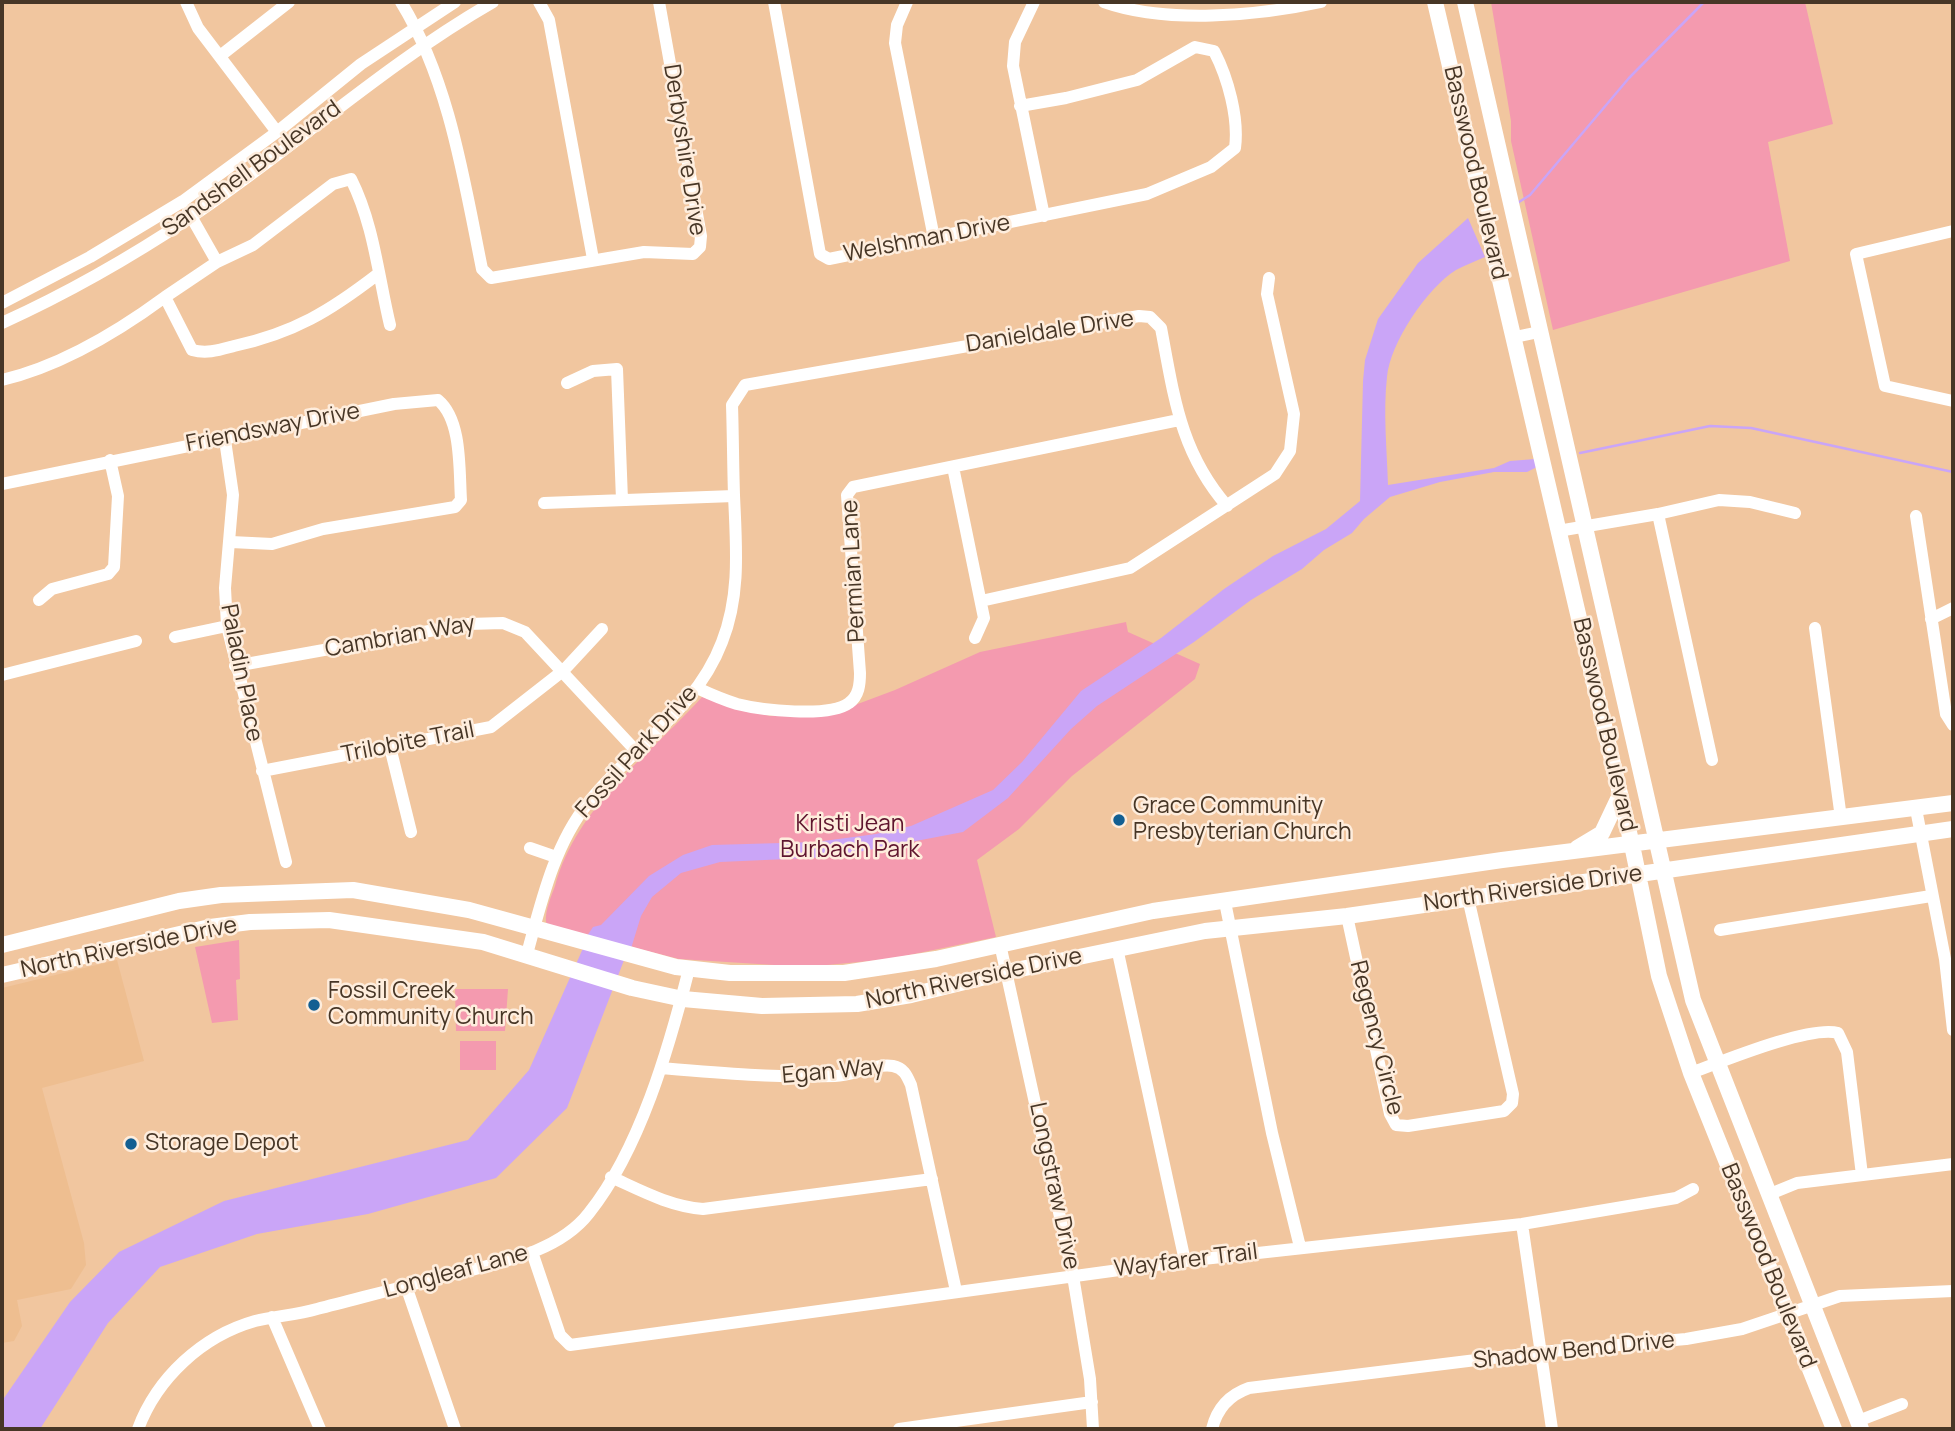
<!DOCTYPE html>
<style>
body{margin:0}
#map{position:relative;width:1955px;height:1431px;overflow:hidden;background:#f1c69f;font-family:Manrope,sans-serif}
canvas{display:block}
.frame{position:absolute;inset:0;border:4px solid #473626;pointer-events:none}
</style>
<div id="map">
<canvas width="1955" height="1431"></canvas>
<div class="frame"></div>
</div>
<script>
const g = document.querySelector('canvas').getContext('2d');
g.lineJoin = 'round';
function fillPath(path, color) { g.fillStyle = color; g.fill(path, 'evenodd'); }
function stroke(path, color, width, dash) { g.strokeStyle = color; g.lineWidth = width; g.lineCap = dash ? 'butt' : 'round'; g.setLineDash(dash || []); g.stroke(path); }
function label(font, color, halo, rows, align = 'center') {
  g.font = font + ' Manrope,sans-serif'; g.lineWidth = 5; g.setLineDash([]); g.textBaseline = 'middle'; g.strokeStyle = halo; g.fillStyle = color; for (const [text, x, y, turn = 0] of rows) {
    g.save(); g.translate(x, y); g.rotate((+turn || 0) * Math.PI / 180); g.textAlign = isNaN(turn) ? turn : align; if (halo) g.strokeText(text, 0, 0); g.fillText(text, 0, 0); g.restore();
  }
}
fillPath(new Path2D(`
 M117,960L144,1061L42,1088L84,1243L86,1265L71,1289L17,1300L22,1326L14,1341L2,1343V988Z`), '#eebe90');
fillPath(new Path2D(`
 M1491,2H1805L1833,124L1768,142L1790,261L1553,330L1511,141V121Z
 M1126,622L1128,632L1200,664L1195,679L1072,776L1019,829L977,860L996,937L890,959L806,967L679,959L549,926L546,922C545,910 551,897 555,886C578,804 647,758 702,697L770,716L831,714L895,690L980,652Z
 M239,940L240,979L236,980L238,1020L212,1023L195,947Z
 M455,989H508L505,1031H456Z
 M460,1041H496V1070H460Z`), '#f49aaf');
fillPath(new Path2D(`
 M1468,218L1485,257C1476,261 1465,265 1456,270C1427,288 1390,343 1387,377C1383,412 1387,450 1388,485L1494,468L1510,461L1535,459L1537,467L1527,472H1494L1440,482L1390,497L1364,519L1352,533L1324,550L1302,569L1251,600L1194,642L1097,706L1071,729L1008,798L963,832L832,857L720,862L681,873L652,897L641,916L629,955H626L567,1108L496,1178L368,1214L257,1234L160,1267L108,1323L40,1429H2V1401L70,1302L119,1252L224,1201L468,1140L529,1070L584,946L581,945L593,927L601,925L649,876L683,855L712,845L816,842L876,834L911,826L993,790L1022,762L1081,691L1161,638L1224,589L1273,556L1326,529L1360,501L1363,381L1365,360L1378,319L1418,263Z`), '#caa5f7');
stroke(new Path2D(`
 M1519,202L1530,195L1629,78L1704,2
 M1580,453L1710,426L1751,428L1953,472`), '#caa5f7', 2.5);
stroke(new Path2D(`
 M186,2L198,28L277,132
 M401,2C449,80 464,180 482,269L491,278L644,252L693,254L700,247L701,236L659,2
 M539,2L549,20L593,259
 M774,2L820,254L829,259L1147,194L1211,167L1235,148C1239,118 1228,78 1214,51L1195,47L1137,80L1066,98L1020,106
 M907,2L897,25L895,43L934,238
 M1034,2L1015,42L1013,66L1044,216
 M1104,2C1166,24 1258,16 1321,2
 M220,56L289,2
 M188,211L217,262
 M1953,231L1856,254L1885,386L1953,401
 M378,274C330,311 294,333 234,346C219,350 207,354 192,350L165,297L217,262L253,245L333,184L351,179C374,225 378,275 390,325
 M2,303L90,257L183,201L277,132L361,64L455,2
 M2,323C68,293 131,257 191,217C294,148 385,64 493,2
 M1515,337L1539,332
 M2,380C61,366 116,333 165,297
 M567,383L593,371L617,369L622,500
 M225,440L233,495L225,588L227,626L286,862
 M953,467L984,618L975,638
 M2,484L394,404L438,400C462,420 459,469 461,500L455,507L323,529L272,544L231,542
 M544,503L734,496
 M1658,514L1712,760
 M1916,516L1946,714L1953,725
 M1558,531L1658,514L1719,500L1750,502L1795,513
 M39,600L52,589L108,574L114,567L118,496L110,460
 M981,601L1130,568L1275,474L1290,451L1294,414L1267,294L1269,278
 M1931,619L1953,608
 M1815,628L1841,818
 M175,637L227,626
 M235,666L468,624L503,623L525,632L637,752
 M2,675L136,641
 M697,688C710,694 724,700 737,704C761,710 829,718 849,703C859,696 860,684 860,673L847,495L853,487L1179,420
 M390,747L411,832
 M262,771L491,727L564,670L602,629
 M1916,809L1945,959L1953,1030
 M530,848L556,857
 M1225,902L1272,1133L1300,1247
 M1347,916L1390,1114L1396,1125L1408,1126L1504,1111L1512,1103L1513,1094L1468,898
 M1720,930L1931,896
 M1000,944L1073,1276L1090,1379L1093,1429
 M1117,948L1185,1261
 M527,954C541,903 554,845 588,803C632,747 696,711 722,642C741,594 736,545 734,495C733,465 733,435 732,405L745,385L1139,316L1150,317L1161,328C1174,396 1180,452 1227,506
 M662,1068C720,1073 777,1078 835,1076C854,1076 874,1063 893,1066C904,1068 907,1076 911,1085L956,1291
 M1691,1073C1721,1062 1810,1025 1838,1033L1847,1052L1862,1175
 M611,1177C642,1191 669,1206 703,1209L932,1179
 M1770,1194L1797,1183L1953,1164
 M1522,1224L1552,1429
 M532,1252L560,1335L570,1345L1185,1261L1522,1224L1676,1198L1693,1189
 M406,1286L455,1429
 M272,1317L320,1429
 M1858,1421L1902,1404
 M138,1429C157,1378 202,1336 255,1321C275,1316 297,1315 317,1309C368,1296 420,1282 471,1270C512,1260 562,1248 589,1213C640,1149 669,1048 689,969
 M899,1429L1092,1402
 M1212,1429C1217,1408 1229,1395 1249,1388L1541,1352L1686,1339L1742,1329L1840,1296L1953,1291`), '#fff', 12);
stroke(new Path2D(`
 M1435,2L1632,845L1659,976L1691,1073L1834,1429
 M1465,2L1693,1000L1861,1429
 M1577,848L1602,833L1620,795
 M2,945L179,901L221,895L353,890L469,910L676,967L730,973H844L936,959L1153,911L1502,860L1953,803
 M2,975L210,927L250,922L329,920L483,942L632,988L683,999L762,1006L857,1004L911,995L1006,972L1205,931L1347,916L1953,829`), '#fff', 16);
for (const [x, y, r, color] of [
 [1119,820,7,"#135f92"],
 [314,1005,7,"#135f92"],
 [131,1144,7,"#135f92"]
]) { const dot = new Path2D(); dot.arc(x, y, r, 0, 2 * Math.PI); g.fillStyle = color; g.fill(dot); stroke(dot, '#feeddd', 2.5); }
label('23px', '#473626', '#feeddd', [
 ["Derbyshire Drive",684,150,81],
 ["Sandshell Boulevard",252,169,-36],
 ["Basswood Boulevard",1475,173,77],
 ["Welshman Drive",927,239,-11],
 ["Danieldale Drive",1050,332,-9],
 ["Friendsway Drive",273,428,-11],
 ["Permian Lane",854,571,-93],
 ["Cambrian Way",400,637,-10],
 ["Paladin Place",241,673,79],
 ["Basswood Boulevard",1604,725,77],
 ["Trilobite Trail",408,743,-11],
 ["Fossil Park Drive",637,752,-48],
 ["North Riverside Drive",1533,889,-8],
 ["North Riverside Drive",129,948,-12],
 ["North Riverside Drive",974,979,-12],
 ["Regency Circle",1376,1038,76],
 ["Egan Way",833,1072,-5],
 ["Longstraw Drive",1054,1186,78],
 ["Wayfarer Trail",1186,1261,-7],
 ["Basswood Boulevard",1768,1266,68],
 ["Longleaf Lane",456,1272,-15],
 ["Shadow Bend Drive",1574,1351,-6]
]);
label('23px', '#473626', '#feeddd', [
 ["Grace Community",1133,807],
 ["Presbyterian Church",1133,833],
 ["Fossil Creek",328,992],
 ["Community Church",328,1018],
 ["Storage Depot",145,1144]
], 'left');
label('23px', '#5f152e', '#feeddd', [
 ["Kristi Jean",850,825],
 ["Burbach Park",850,851]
]);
</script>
